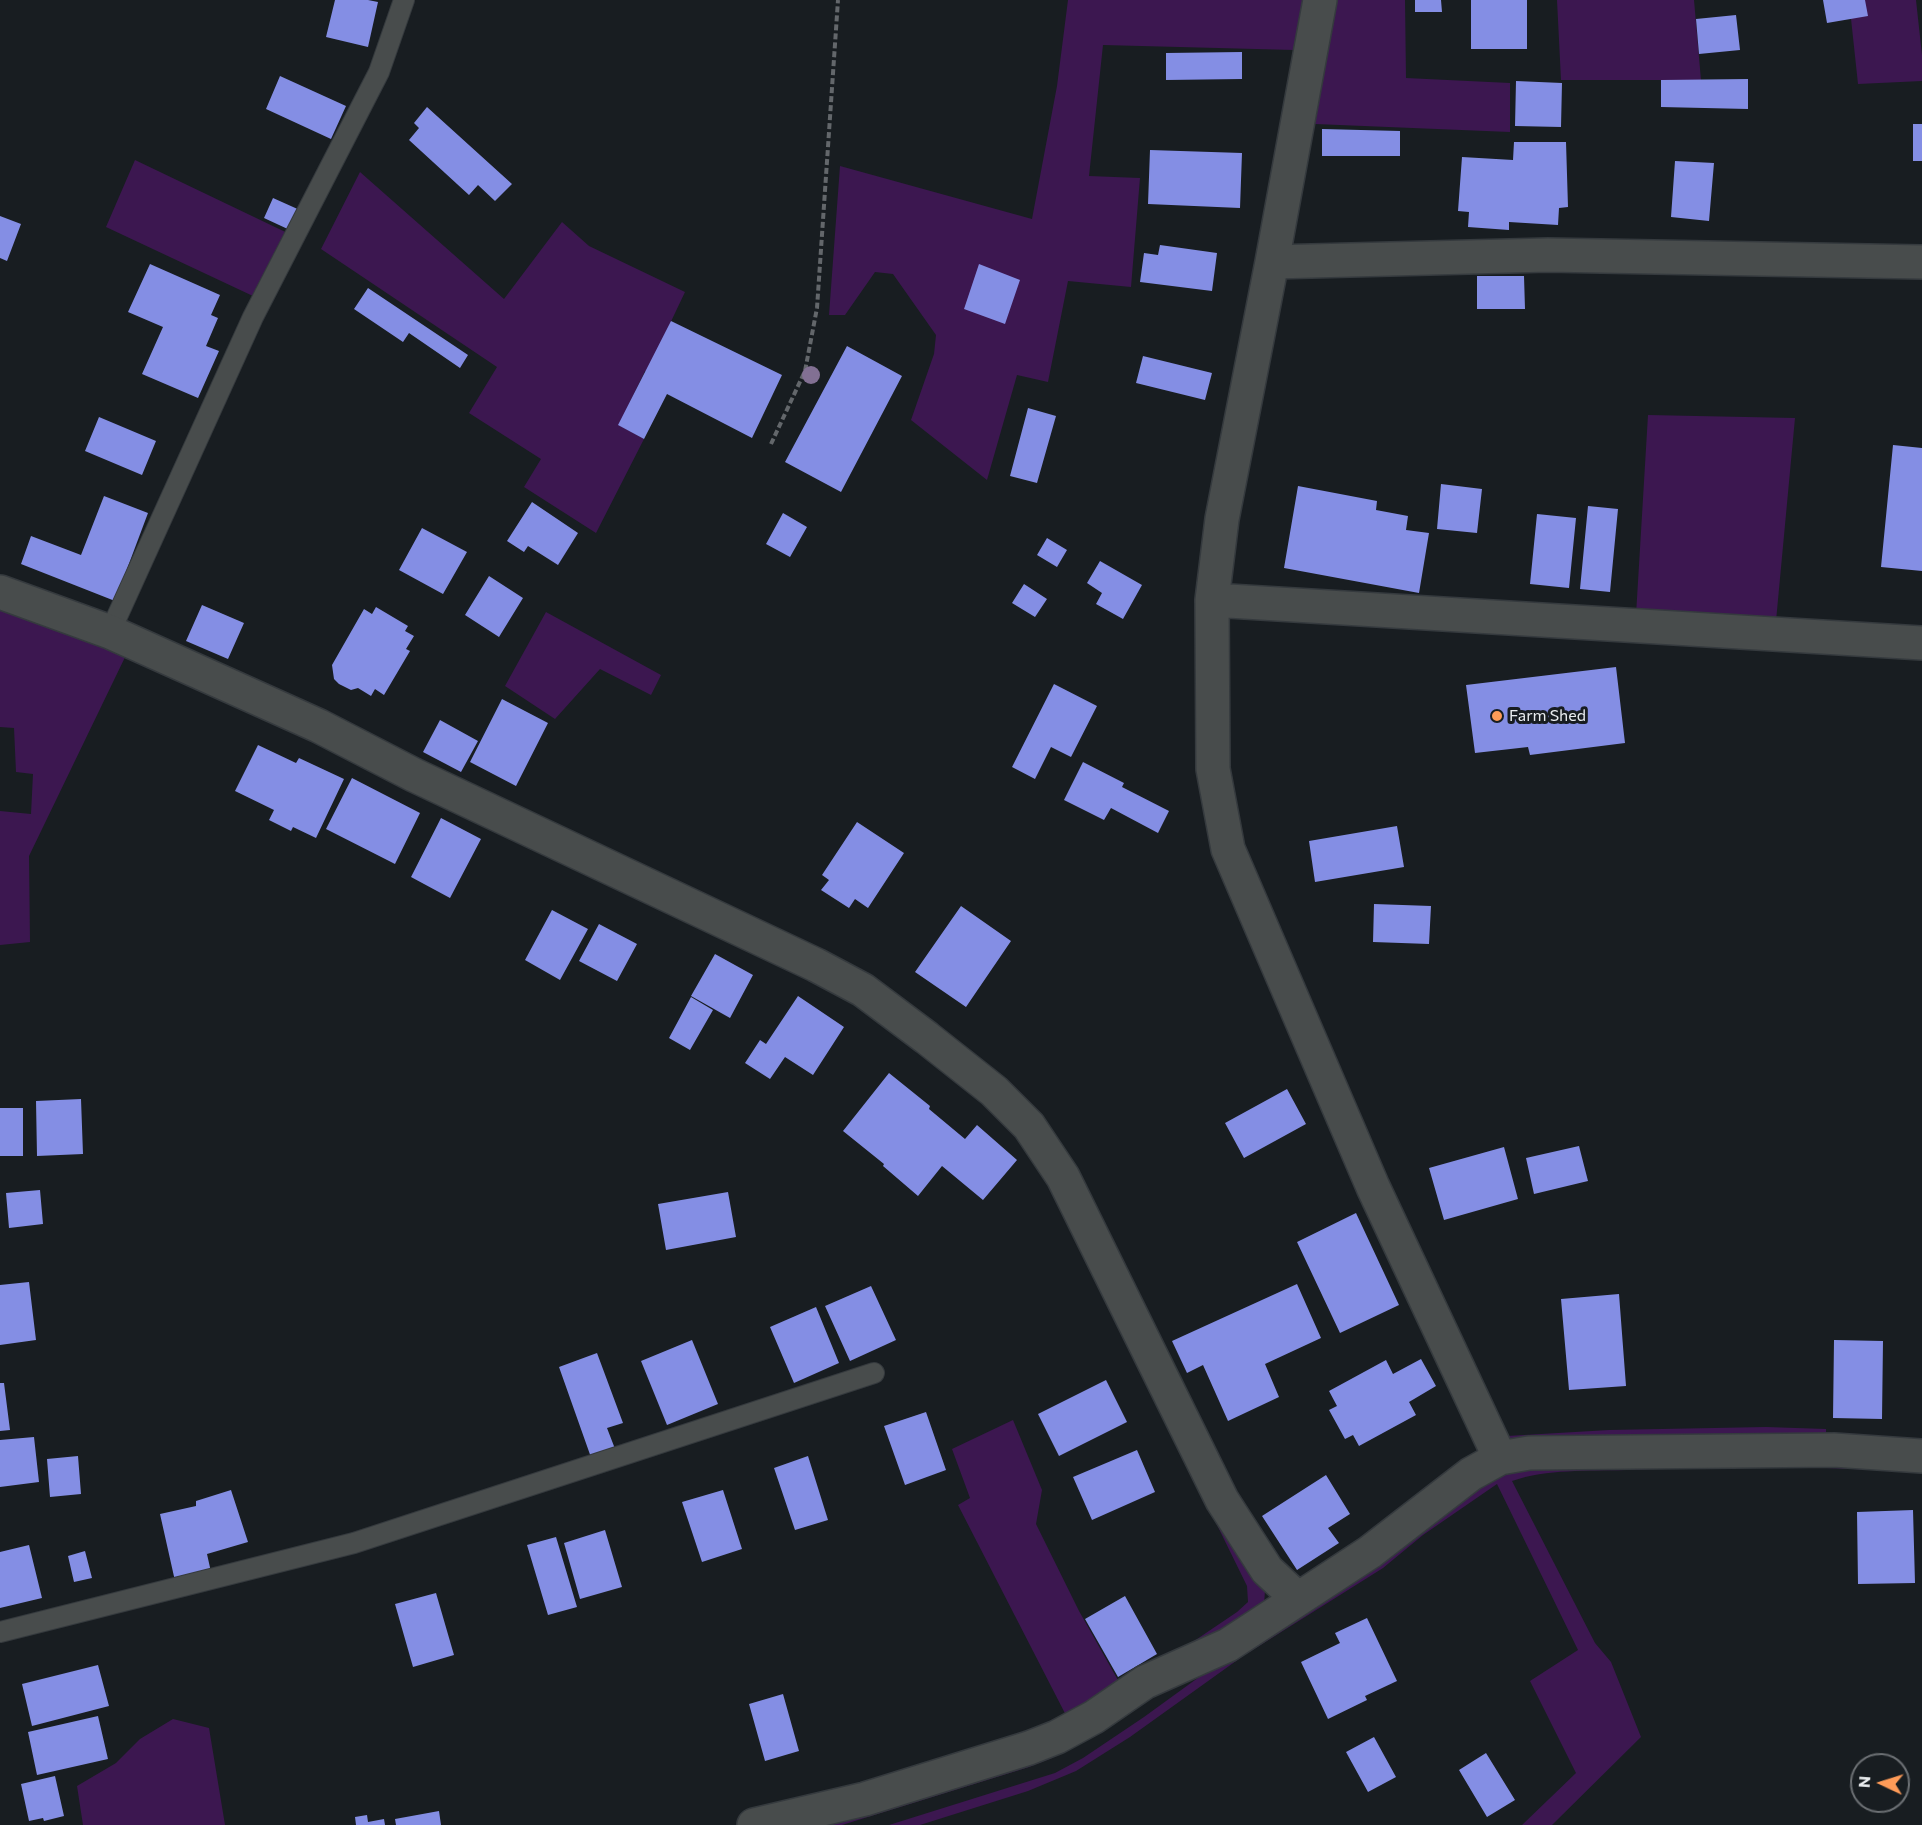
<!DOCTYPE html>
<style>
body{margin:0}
#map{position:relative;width:1922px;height:1825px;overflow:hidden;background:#181d21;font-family:Commissioner,sans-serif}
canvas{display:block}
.north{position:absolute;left:1850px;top:1753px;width:60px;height:60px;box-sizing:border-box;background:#181d21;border:2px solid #6c7074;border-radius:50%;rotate:274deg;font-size:16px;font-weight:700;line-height:24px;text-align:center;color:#eaedf0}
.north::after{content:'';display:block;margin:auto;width:21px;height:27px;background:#fe9b58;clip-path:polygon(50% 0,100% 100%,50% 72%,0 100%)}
</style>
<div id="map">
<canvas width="1922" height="1825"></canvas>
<div class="north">N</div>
</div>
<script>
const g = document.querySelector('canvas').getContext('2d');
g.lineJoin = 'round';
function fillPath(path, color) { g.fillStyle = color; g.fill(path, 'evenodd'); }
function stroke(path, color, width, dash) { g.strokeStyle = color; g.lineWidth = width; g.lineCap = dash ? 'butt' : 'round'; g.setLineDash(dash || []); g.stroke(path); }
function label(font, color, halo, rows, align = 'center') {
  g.font = font + ' Commissioner,sans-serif'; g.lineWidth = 6; g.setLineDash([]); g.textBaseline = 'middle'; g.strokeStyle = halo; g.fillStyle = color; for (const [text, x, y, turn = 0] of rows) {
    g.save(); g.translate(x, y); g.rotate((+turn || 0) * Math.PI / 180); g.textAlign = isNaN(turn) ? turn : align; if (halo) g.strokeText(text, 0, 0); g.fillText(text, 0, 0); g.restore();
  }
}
fillPath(new Path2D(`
 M1068,0H1303L1294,50L1103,45L1089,176L1140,178L1131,287L1068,281L1048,382L1017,375L987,480L911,420L934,354L936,335L893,274L875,272L845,315H829L840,166L1032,219L1057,86Z
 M1337,0H1405L1406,78L1510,83V132L1315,124Z
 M1557,0H1694L1701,80H1561Z
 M1849,0H1916L1922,55V81L1858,84Z
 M135,160L300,239L270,304L106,227Z
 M360,172L504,299L562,222L589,246L685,292L647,372L645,371L619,425L644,439L596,533L524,487L541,459L469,413L497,367L321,249Z
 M1648,415L1795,418L1776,621L1636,615Z
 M0,610L128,651L29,856L30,942L0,945V811L31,814L33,774L16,772L14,728L0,727Z
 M546,612L661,675L651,695L600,669L555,719L505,686Z
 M1013,1420L1042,1490L1036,1524L1079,1611L1128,1698L1166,1660L1237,1612L1248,1602L1247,1586L1192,1474L1265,1590L1264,1605L1080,1741L1052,1758L1029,1767L842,1825H777L1071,1725L958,1505L970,1498L952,1449Z
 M1766,1427L1826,1429V1443L1511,1446L1507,1436L1609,1430Z
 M1922,1464V1473C1823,1465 1724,1466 1625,1470C1588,1471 1547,1469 1512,1481L1595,1643L1611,1662L1641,1737L1552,1825H1522L1576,1773L1530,1681L1578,1650L1497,1484L1423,1535L1383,1568L1243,1656L1130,1737L1076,1771L1028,1791L920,1825H889L1055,1773L1083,1758L1144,1717L1246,1643L1464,1492L1513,1466Z
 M173,1719L209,1728L225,1825H83L77,1786L116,1763L140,1739Z`), '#3c1750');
fillPath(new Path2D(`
 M335,0H368L378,2L368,47L326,37Z
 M1415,0H1441L1442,12H1415Z
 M1471,0H1527V49H1471Z
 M1823,0H1865L1868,16L1827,23Z
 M1736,15L1740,50L1699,54L1696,19Z
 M1242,52V79L1166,80V53Z
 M280,76L346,106L331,139L266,109Z
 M1748,79V109L1661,107V80Z
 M1516,81L1562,83L1561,127L1515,126Z
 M427,107L512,184L495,201L478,185L469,195L409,140L419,128L414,123Z
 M1913,124H1922V161H1913Z
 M1322,129L1400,131V156H1322Z
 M1514,142H1566L1568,207L1559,208L1558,225L1509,222V230L1468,227L1469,212L1458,211L1462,157L1513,160Z
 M1150,150L1242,153L1240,208L1148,204Z
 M1675,161L1714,163L1709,221L1671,217Z
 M273,198L302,211L292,231L264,218Z
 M0,216L21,224L7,261L0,258Z
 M1160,245L1217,253L1212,291L1140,282L1144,253L1158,255Z
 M150,264L220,295L211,315L218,318L206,346L219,351L198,398L142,374L163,327L128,312Z
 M979,264L1020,280L1005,324L964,309Z
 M1477,276H1524L1525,309H1477Z
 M368,288L468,355L460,368L409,333L403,342L354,309Z
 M671,321L782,375L752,438L667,394L644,439L618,425Z
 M847,346L902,376L841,492L785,462Z
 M1143,356L1212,373L1205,400L1136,383Z
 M1028,408L1056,416L1037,483L1010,476Z
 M99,417L156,441L142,475L85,451Z
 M1893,445L1922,448V571L1881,567Z
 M1441,484L1482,489L1477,533L1437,529Z
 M1298,486L1377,501L1376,510L1408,516L1406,530L1429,533L1419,593L1284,568Z
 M104,496L148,513L115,601L21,564L31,536L81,555Z
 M532,502L578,533L558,565L528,546L524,552L507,541Z
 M1588,506L1618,509L1610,592L1580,589Z
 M783,513L807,527L790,557L766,544Z
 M1537,514L1576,518L1569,588L1530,584Z
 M422,528L467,552L443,594L399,570Z
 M1047,538L1067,550L1057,567L1037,555Z
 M1100,561L1142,585L1123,619L1096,604L1102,593L1087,583Z
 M489,576L523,598L499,637L465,615Z
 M1024,584L1047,599L1035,617L1012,603Z
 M202,605L244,623L228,659L186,641Z
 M376,607L408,626L405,631L414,636L406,649L410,651L384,695L375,689L371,696L358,688L351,690L339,684L334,679L332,665L364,609L372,614Z
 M1616,667L1625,743L1530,755L1528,747L1475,753L1466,685Z
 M1054,684L1097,706L1071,757L1051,747L1035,779L1012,767Z
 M502,699L548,723L516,786L470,762Z
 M440,720L478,741L461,772L423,752Z
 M258,745L296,763L299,758L344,779L316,838L293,827L291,831L269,820L274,810L235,791Z
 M1083,762L1124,783L1122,787L1169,811L1158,833L1111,808L1104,820L1064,800Z
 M352,778L420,813L395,864L326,829Z
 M441,818L481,839L450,898L411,877Z
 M857,822L904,853L868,908L855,899L849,908L821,890L829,880L822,875Z
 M1397,826L1404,867L1315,882L1309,841Z
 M1374,904L1431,906L1429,944L1373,942Z
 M961,906L1011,941L966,1007L915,972Z
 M552,910L588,929L560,980L525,960Z
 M599,924L637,944L617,981L579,961Z
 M715,954L753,975L730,1018L691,996Z
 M798,996L844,1027L813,1075L785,1057L770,1079L745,1063L760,1040L766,1044Z
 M691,997L713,1010L690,1050L669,1038Z
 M889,1073L930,1106L929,1109L965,1139L977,1125L1017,1160L983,1200L942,1166L918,1196L883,1166L884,1164L843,1131Z
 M1287,1089L1306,1124L1244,1158L1225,1123Z
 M81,1099L83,1154L37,1156L36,1101Z
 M0,1108H23V1156H0Z
 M1579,1146L1588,1181L1534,1194L1526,1158Z
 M1504,1147L1518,1199L1444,1220L1429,1168Z
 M40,1190L43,1224L9,1228L6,1193Z
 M728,1192L736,1237L666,1250L658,1204Z
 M1356,1213L1399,1305L1340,1333L1297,1242Z
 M29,1282L36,1340L0,1345V1285Z
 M1297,1284L1321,1338L1265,1364L1279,1397L1228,1421L1203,1365L1187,1373L1172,1341Z
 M871,1286L896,1340L850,1361L825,1306Z
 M1619,1294L1626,1386L1569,1390L1561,1299Z
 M816,1307L839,1363L794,1383L770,1327Z
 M692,1340L718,1404L667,1425L641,1361Z
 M1834,1340L1883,1341L1882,1419L1833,1418Z
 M597,1353L623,1423L607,1428L617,1454L593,1463L559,1367Z
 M1421,1359L1436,1386L1409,1402L1416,1415L1359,1446L1353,1435L1345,1439L1329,1410L1337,1406L1329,1391L1386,1360L1393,1374Z
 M1106,1380L1127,1422L1059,1456L1038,1414Z
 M0,1383H4L10,1430L0,1431Z
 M926,1412L946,1470L905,1485L884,1426Z
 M34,1437L39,1482L0,1487V1440Z
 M1137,1450L1155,1492L1092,1520L1073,1477Z
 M78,1456L81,1494L50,1497L47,1459Z
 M808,1456L828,1520L795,1530L774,1468Z
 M1326,1475L1350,1514L1328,1528L1339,1543L1297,1570L1262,1516Z
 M231,1490L248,1542L207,1554L211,1572L175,1581L160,1514L196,1506V1501Z
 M723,1490L742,1549L702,1562L682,1502Z
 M1913,1510L1915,1583L1858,1584L1857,1512Z
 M605,1530L622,1587L580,1599L564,1543Z
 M556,1537L577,1607L548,1615L527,1545Z
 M29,1545L42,1598L0,1608V1552Z
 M85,1551L92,1578L74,1582L68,1556Z
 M436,1593L454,1655L413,1667L395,1604Z
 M1125,1596L1157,1654L1118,1677L1085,1619Z
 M1367,1618L1397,1681L1365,1696L1367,1700L1328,1719L1301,1662L1340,1643L1335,1633Z
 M98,1665L109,1706L32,1726L22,1684Z
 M783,1694L799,1751L765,1761L749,1704Z
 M98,1716L108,1759L37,1775L28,1732Z
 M1374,1737L1396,1777L1368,1792L1346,1752Z
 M1486,1753L1515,1800L1487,1817L1459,1770Z
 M55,1776L64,1816L44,1821L43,1818L29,1821L21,1784Z
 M439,1811L441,1825H396L395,1819Z
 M367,1815L368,1822L384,1819L385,1825H356L355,1817Z`), '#848ee4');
const service = new Path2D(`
 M110,632L253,317L379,72L404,0
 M0,1632L354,1543L874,1373`);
const minor = new Path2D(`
 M1320,0L1272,262L1222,519L1212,600L1213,769L1228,849L1373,1187L1500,1458
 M1272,262L1548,255L1922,262
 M0,592L110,632L319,726L414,775L816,965L863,990L927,1038L994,1091L1029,1126L1063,1177L1222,1500L1267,1570L1298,1599
 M1212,600L1922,643
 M754,1825L865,1799L1029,1748L1057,1737L1094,1717L1145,1682L1228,1645L1370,1552L1471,1474L1500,1458L1529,1453L1834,1450L1922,1456`);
stroke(service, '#353a3e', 22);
stroke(minor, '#353a3e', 36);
stroke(new Path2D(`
 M771,444L805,371L817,308L838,0`), '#63676b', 4, [6, 3]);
stroke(service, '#484c4c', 20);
stroke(minor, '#484c4c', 33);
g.fillStyle = '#827093';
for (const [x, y] of [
 [811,375]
]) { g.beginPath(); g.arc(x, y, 9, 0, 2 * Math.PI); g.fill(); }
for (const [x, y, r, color] of [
 [1497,716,6,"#fe9b58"]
]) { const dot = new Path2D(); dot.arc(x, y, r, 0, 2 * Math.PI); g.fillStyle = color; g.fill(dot); stroke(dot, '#181d21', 2); }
label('16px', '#eaedf0', '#181d21', [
 ["Farm Shed",1509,716]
], 'left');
</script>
